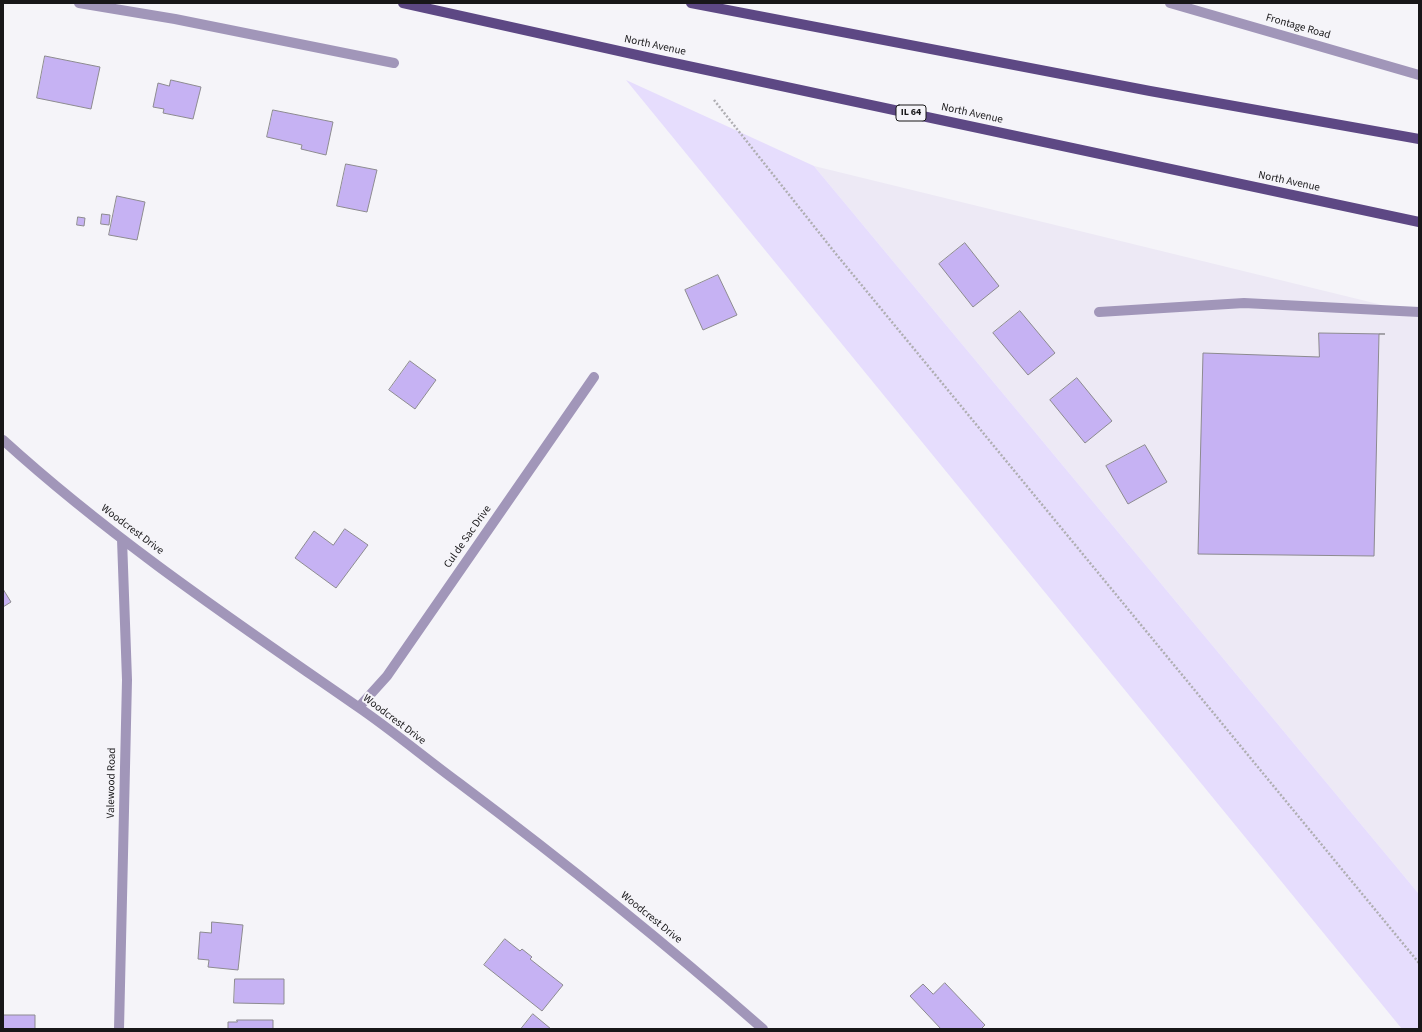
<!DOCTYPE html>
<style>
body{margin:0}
#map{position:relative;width:1422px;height:1032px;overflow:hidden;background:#f5f4f9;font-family:"Source Sans 3",sans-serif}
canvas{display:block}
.frame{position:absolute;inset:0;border:4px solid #181719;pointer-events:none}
</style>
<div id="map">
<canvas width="1422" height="1032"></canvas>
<div class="frame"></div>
</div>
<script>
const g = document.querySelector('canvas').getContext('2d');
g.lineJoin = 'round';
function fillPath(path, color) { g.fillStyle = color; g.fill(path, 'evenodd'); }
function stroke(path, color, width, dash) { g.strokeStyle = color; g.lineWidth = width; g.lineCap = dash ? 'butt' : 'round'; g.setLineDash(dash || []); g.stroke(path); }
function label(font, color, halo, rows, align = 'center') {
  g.font = font + ' "Source Sans 3",sans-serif'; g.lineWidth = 4; g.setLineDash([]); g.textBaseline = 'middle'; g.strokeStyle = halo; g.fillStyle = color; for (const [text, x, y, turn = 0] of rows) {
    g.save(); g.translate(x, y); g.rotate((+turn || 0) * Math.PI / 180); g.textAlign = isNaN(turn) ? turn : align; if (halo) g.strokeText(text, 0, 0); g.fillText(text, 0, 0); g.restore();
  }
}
fillPath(new Path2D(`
 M814,166L1419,314V894Z`), '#ede9f5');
fillPath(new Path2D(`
 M626,80L814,166L1419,894V1029H1402Z`), '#e6ddfd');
const building = new Path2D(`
 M45,56L100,67L91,109L37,98Z
 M171,80L201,87L193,119L163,113L164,109L153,107L158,83L169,86Z
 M273,110L333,122L326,155L301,149L302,145L267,137Z
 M346,164L377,170L367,212L337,206Z
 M117,196L145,202L137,240L109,235Z
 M102,214L110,215L109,225L101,224Z
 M78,217L85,218L84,226L77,225Z
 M965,243L999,286L973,307L939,264Z
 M718,275L737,315L703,330L685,290Z
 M1020,311L1055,353L1028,375L993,333Z
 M1319,333L1385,334H1379L1374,556L1198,554L1203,353L1319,357Z
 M410,361L436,380L415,409L389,390Z
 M1077,378L1112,421L1085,443L1050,400Z
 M1145,445L1167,482L1128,504L1106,466Z
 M345,529L368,545L336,588L295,558L314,531L333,545Z
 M3,589L11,602L3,607Z
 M212,922L243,925L238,970L208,967L209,960L198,959L200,932L211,933Z
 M505,939L520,951L522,949L532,957L530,959L563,985L542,1011L484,965Z
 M235,979H284V1004L234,1003Z
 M945,983L985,1025L981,1029H941L910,996L923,984L933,994Z
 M533,1014L551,1029H521Z
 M3,1015H35V1029H3Z
 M237,1020H273V1029H228V1022H237Z`);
fillPath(building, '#c6b2f3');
stroke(building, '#8d8b90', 1);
stroke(new Path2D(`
 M714,100L836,254L1419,963`), '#afaeb2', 2.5, [2, 2]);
stroke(new Path2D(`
 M79,3L175,19L394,63
 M1099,312L1244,303L1419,312`), '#a196b9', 10);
stroke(new Path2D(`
 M1170,3L1419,75
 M3,440C113,540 237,623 358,707C393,731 425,758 459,783C563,861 665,943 763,1029
 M359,707L387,676L594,377
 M119,1029L127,680L122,539`), '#a196b9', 10);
stroke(new Path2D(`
 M403,3L655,59L1419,222
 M691,3L1150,91L1419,139`), '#5d4884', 10);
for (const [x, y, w] of [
 [911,113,30]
]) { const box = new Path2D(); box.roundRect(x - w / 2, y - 8, w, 16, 3); g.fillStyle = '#f5f4f9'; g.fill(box); stroke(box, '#181719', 1); }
label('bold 10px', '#181719', null, [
 ["IL 64",911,113]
]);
label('11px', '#181719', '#f5f4f9', [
 ["Frontage Road",1298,27,16],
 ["North Avenue",655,46,12],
 ["North Avenue",972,114,12],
 ["North Avenue",1289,182,12],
 ["Woodcrest Drive",132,530,37],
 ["Cul de Sac Drive",468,537,-55],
 ["Woodcrest Drive",394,720,37],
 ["Valewood Road",112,783,-89],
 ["Woodcrest Drive",651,918,39]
]);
</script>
